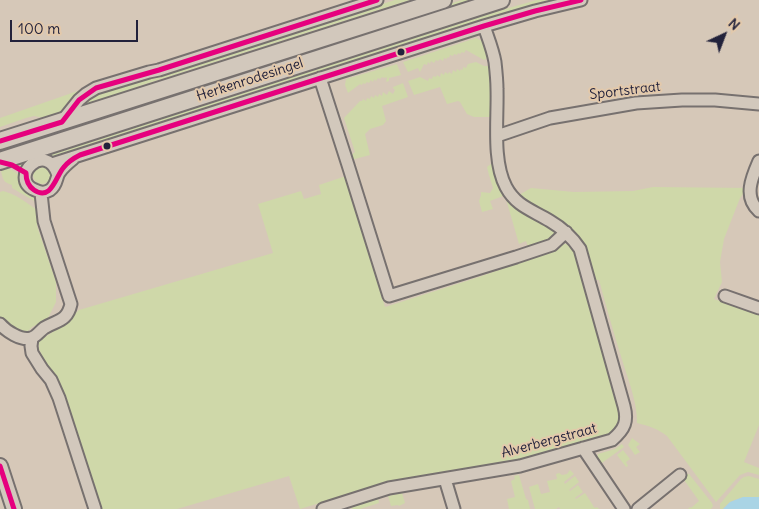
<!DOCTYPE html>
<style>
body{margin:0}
#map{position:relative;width:759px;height:509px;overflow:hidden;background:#d6c8b8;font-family:Delius,sans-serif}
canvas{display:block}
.north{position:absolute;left:699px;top:10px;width:50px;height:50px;-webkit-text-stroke:4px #e3c9ab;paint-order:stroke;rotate:43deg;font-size:14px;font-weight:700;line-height:20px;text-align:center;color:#22223b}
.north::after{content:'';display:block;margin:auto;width:18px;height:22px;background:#22223b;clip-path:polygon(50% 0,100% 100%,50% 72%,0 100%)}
.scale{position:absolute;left:10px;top:20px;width:128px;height:22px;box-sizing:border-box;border:2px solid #22223b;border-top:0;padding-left:6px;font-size:15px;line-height:18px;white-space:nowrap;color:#22223b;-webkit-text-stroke:4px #e3c9ab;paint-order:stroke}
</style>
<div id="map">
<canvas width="759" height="509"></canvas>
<div class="north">N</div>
<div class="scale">100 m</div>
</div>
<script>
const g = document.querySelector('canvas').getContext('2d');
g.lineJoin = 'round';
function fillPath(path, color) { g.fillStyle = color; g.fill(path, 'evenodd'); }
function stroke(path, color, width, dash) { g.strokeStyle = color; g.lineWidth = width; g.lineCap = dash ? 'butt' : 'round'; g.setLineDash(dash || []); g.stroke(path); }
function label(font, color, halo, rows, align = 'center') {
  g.font = font + ' Delius,sans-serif'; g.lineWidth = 4; g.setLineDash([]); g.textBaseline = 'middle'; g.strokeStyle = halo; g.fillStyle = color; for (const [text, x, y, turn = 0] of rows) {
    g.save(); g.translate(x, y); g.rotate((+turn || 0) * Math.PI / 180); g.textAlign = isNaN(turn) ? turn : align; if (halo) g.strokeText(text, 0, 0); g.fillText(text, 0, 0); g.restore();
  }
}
fillPath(new Path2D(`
 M395,0H410L136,87L115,97L77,111L86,98L105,89L154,76Z
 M462,0H481L2,152L3,149L77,126L89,117Z
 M537,0H561L23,168L14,163L35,155L56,152L505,9Z
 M476,38L482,41L485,47L489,57L484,60L466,50L464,53L462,52L460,54L458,53L457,55L454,54L453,56L450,55L449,58L447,57V59L444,58L443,61L440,59L438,61L436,60L434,63L431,61L430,64L428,62L427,65L424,64L420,72L418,68L408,72L403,62Z
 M476,62L484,66H490L493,89L491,117H474L467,114L460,102L458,101L447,104L440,87L414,95L408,81L420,77L428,81L429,78L432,79L433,76L436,77L437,75L440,77L441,73L444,75L445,72L448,74L449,72L452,74L453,70L456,72L457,69L460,71L461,69L463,70V67L466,68L468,64Z
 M397,64L401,75L389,78V81L386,82L387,77L385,78V77L384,78L382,77L380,79L378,78L376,81L374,79L373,82L371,80L369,83L367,82L365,84L363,83L362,85L360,84L348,93L345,85L346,79Z
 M403,83L408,97L382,106L386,121L383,125L370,129L365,134L370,155L351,160L350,156L355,152L344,118L360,101H362L363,99L366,101L367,98L370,99L371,96L374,98L375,95L378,97L379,94L382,96L383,92L387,95L389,91L393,94L395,90L393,88V87Z
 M89,87L61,114L50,119L34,116L26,118L0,127V118Z
 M492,163L498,182L510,201L554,229L555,235L551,241L529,249L526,241L519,244L506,199L503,196L490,201L493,209L482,212L479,201L481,195V192L490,193L493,188L489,175L487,167Z
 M33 175a9 9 0 1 1 18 0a9 9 0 1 1-18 0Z
 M7,168C22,172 27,188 36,200V202L12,188V185C4,182 3,181 1,171Z
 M346,176L385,307L479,277L552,251L561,244H567L572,248L576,257L621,420L611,433L525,459L388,482L300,509L289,476L177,509H98L57,380L45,362L39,349V341L63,325L79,310L273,253L258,204L301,191L304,199L321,194L319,185Z
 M653,187C686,187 717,188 750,188L746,190L740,198L724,239L720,262L722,282L714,299L759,314V425L744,462L759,468V475L748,472L740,475L716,502L667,436C658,429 649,426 637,423C637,403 630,385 624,366C615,338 607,309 599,280H594L576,232L524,200L519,195L531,188L574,192L633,191Z
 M3,191C16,194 27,203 37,210L38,222L37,226L56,282V302L47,320L32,327L27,332L24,333L16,330L5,322L0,317V192Z
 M632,438L640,444L636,447L640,452L635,455L628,445Z
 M622,444L624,447L599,465L596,462L598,454L615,449Z
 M623,450L630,459L626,462L628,466L626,467L617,455Z
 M570,470L574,474L564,482L565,484L575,476L579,482L569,490L570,491L578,485L583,492L575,498L576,499L585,493L594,507L595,508L597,507L599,509H560L559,507L556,509H535L529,487L538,484L541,494L550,492L547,481L557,479L556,474L559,473L562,475L567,474Z
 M686,474H689L712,503L713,506L711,509H688L690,507L691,508L699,501L682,477Z
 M519,475L526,499L528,500L530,509H509L507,499L515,497L511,481L515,479L514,476Z
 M749,476L759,479V497C745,497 732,497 723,509H720V504L741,479L744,477Z
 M402,493L405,503L399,506L398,505L391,506L388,496Z
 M378,498L379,503L360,509H352V507Z`), '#cfd8a9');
fillPath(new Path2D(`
 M743,497H759V509H723L730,502Z`), '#a9d4e5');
const minor = new Path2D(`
 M320,78L348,165L389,296L516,257L552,245L566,232
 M63,120L79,100L86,94L96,88L149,72L159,70L377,0
 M497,136L550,118L636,103L682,100H715L759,104
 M759,161C752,177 743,197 759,211
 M52,164L484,26L535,11L581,0
 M58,175C46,139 7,178 35,190C41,193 45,193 50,190C57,185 56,178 59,173C63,167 68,163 73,159
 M725,296L759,308
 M0,324C6,331 21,341 31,338C36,337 40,331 44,328C57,320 67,322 71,304L44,221L41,193
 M32,338L31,346L32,353L42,369L51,380L59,398L95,509
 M583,448L624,509
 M445,479L454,509
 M323,509L389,488L520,466L612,440C625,429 628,421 624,406L580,249C572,237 562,228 550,221C532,210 516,206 506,187C492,161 498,118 497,89C497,80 496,71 495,62C493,50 488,38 484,26
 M638,509L680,475`);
const major = new Path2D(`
 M0,466L14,509`);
const highway = new Path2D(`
 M0,141L443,0
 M0,161L501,0`);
stroke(minor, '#77716f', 15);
stroke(major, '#77716f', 18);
stroke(highway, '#77716f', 20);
stroke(minor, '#d2c8bc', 11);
stroke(major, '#d2c8bc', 14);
stroke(highway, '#d2c8bc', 16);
stroke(new Path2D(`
 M0,141L62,122L79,100L96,88L159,70L377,0
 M0,162L12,165L26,173C26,180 28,186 34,190C52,202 56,175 64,167C68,162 74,158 80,155L484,26L535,11L581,0
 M0,466L14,509`), '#e6007e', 5);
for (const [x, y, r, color] of [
 [401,52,4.5,"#22223b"],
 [107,146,4.5,"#22223b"]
]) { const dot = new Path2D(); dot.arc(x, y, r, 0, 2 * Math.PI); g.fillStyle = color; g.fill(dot); stroke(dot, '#e3c9ab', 2); }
label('14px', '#22223b', '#e3c9ab', [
 ["Herkenrodesingel",250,80,-18],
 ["Sportstraat",625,91,-7],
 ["Alverbergstraat",549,441,-15]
]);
</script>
